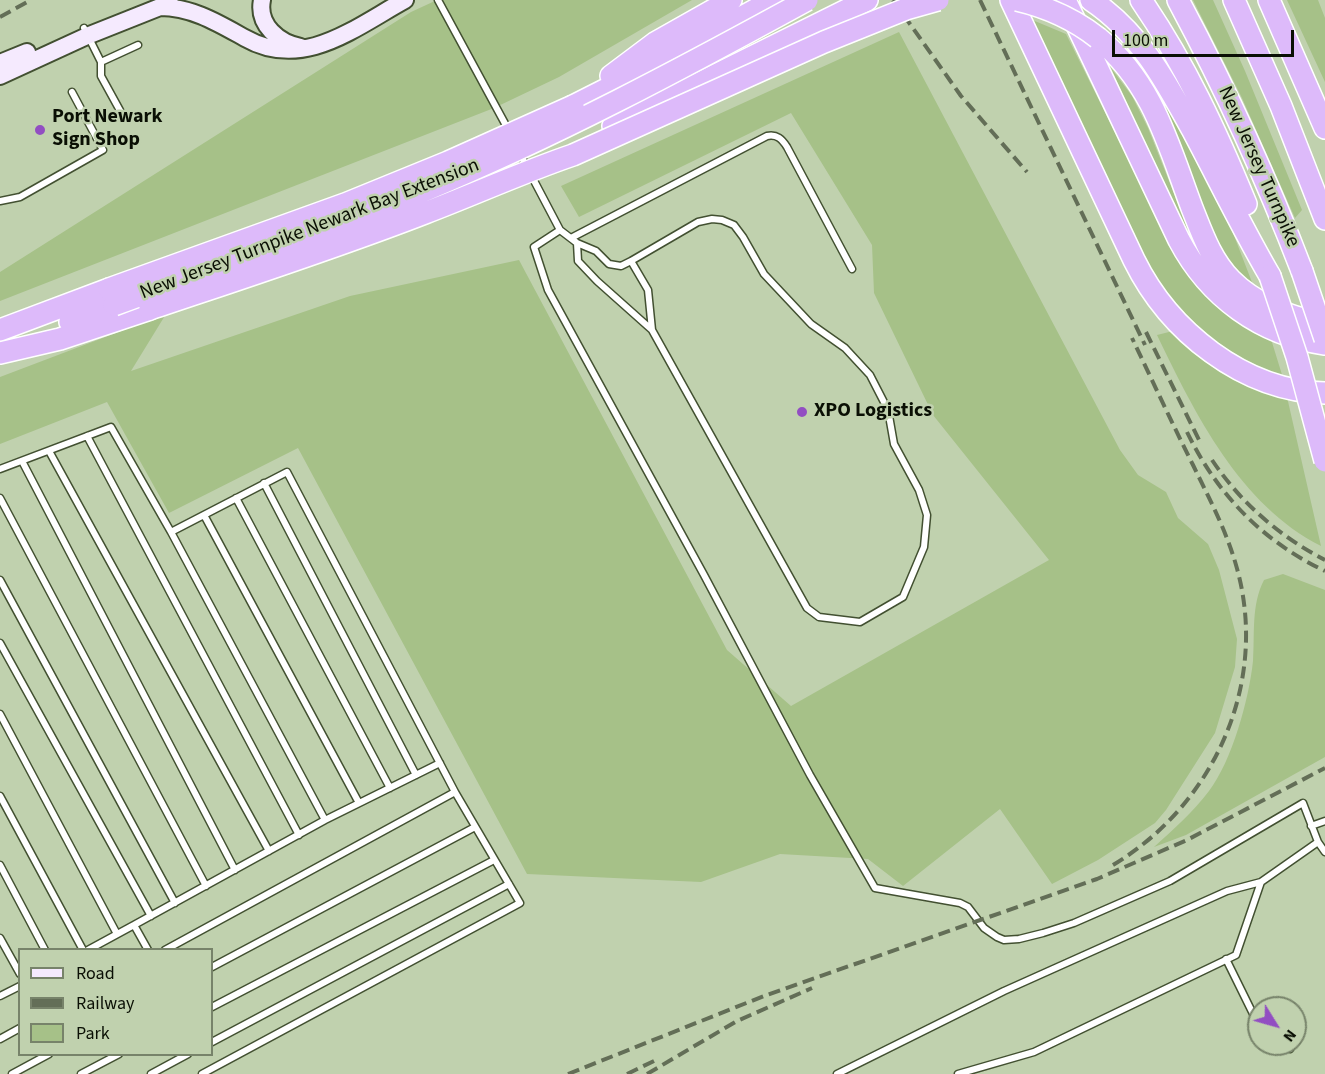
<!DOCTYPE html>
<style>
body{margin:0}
#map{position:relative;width:1325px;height:1074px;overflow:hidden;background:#c0d1ae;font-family:"Source Sans 3",sans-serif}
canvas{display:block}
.legend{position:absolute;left:18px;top:948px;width:195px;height:108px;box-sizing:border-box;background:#c0d1ae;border:2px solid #77836a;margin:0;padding:8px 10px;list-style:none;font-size:18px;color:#0a0f04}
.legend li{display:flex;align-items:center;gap:12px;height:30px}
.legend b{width:30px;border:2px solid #77836a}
.north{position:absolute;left:1247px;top:996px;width:60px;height:60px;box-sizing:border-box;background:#c0d1ae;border:2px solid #77836a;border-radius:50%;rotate:127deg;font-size:16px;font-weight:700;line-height:24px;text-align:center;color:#0a0f04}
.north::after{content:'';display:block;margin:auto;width:21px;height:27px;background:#924ec2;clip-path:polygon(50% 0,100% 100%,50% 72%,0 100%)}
.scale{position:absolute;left:1112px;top:30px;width:182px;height:27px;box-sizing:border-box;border:3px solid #0a0f04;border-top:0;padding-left:8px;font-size:18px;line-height:21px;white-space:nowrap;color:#0a0f04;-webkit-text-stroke:4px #c0d1ae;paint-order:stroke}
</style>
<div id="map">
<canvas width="1325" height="1074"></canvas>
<ul class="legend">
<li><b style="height:8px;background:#f5eafe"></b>Road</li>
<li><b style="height:8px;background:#636e57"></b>Railway</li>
<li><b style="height:16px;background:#a6c188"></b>Park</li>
</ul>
<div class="north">N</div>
<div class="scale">100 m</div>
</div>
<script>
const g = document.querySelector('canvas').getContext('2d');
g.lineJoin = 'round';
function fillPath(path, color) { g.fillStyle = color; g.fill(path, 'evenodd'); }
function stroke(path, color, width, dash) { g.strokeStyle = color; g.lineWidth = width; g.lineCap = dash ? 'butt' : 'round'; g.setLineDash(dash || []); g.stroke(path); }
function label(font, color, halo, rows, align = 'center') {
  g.font = font + ' "Source Sans 3",sans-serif'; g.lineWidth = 5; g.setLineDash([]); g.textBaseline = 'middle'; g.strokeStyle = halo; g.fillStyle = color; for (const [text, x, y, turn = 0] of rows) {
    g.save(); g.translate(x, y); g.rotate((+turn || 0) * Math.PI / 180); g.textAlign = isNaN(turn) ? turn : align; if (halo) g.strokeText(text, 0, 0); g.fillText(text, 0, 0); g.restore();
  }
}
fillPath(new Path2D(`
 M437,0H692L559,77L494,108L0,301V272L411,12Z
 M1193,0H1213L1245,71L1302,210L1295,218L1242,98Z
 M1287,0H1318L1325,18V82Z
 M1030,19L1066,34L1178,259C1207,298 1227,318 1271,339L1283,378L1267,372L1228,352L1188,321L1156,280Z
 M899,32L1120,450L1138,475L1166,492L1178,518L1208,544L1219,570L1237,639L1235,667L1215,733L1166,810L1155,823L1098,860L1052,884L1000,809L903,886L868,859L780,854L701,882L527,874L298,448L169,513L107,402L0,444V377L166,314L131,371L350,296L519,260L727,650L791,706L1049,560L933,415L874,293L872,245L791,113L579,217L561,186Z
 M1111,68L1132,96L1148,128L1188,229L1185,235Z
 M1153,87L1166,103L1221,202L1255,290L1224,261L1165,123Z
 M1173,331L1287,397L1321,546C1240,505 1195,414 1157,335Z
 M1283,574L1325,590V757L1186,835L1154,847C1173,830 1193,812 1209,791C1232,761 1249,699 1253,661C1255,634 1251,605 1264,580Z`), '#a6c188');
const lane = new Path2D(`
 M438,0L509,131
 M84,28L101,62V76L123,116
 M101,62L138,45
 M520,154L560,230L577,243L596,251L609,264L621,266L631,261L698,222L712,219L722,220L734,225L743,237L764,274L811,324L845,348L870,375L888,410L894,444L919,490L927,515L924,547L903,597L860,622L819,617L807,608L652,330L597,281L578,261L577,243
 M0,201L20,197L103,150L72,92
 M560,230L534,247L548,290L704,575L810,775L875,888L960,903L968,907L984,928L997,937L1004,940L1019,939L1043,933L1074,923L1170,881L1303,803L1318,842L1261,882L1236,955L1034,1052L958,1074
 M571,238L767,136C777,134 782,139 787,147L852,269
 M631,261L648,290L652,330
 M87,436L299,835
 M49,451L269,851
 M22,461L235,870
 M0,469L111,427L171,532
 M264,483L416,775
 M0,498L206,886
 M236,498L390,788
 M204,515L359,803
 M0,580L175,903
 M0,643L151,916
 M0,714L117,934
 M440,763L325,820L171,532L287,472L455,792
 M0,796L83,950
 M1311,826L1325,821
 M1318,842L1325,852
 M0,865L45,950
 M0,938L20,974
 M88,950L134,925
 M148,950L134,925L325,820
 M165,950L455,792L520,903L202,1074
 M1226,959L1259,1026
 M212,967L475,827
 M0,996L20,986
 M212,1007L494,860
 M0,1039L20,1028
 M212,1042L509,884
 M1279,1044L1290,1049
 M12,1074L49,1054
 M81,1074L119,1054
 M151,1074L188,1054
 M837,1074L1004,991L1227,891L1261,882`);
const secondary = new Path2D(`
 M262,0C257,25 279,43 301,47
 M160,7C192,7 218,23 245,38C303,71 354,28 405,0
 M0,63L27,52
 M0,76L87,36L170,3`);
const highway = new Path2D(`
 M1011,0L1134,260C1169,331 1243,391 1325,393
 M1065,0L1179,240C1209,297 1261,335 1325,344
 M1091,0C1139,32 1165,80 1192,129C1218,178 1242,228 1270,276
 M1141,0C1185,64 1217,133 1246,204
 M1178,0C1225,88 1266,177 1302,271
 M1234,0L1281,106L1325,219
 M1269,0L1325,128
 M1098,38C1153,83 1168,144 1192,208C1202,233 1211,260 1231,280C1256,305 1291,318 1325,324
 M611,76L655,43L731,0
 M573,106L672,56L773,0
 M613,126L867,0
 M70,322L114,305
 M0,330L109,289
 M0,353L60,339L150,309`);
stroke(lane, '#425031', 9);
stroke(secondary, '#425031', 20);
stroke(highway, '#fff', 24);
stroke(lane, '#fff', 6);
stroke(secondary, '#f5eafe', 16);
stroke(highway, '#ddbafa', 21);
stroke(new Path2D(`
 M893,0L961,96L1027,172
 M980,0L1145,345
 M0,17L31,0
 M1146,332L1199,440
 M1187,432C1217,494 1262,541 1325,571
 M1212,460C1241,503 1279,536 1325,560
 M1113,865C1215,804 1270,681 1236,565C1226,530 1209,498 1193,465C1172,423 1152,380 1132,338
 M568,1074L764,996L1097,879L1187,840L1325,768
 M627,1074L656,1060
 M647,1074L737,1021L812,988`), '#636e57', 4, [12, 6]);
const highwayBridge = new Path2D(`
 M1017,0C1047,7 1074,19 1098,38
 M1302,271L1325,339
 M1270,276L1297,357L1325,461
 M109,289L345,204L448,162L573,106
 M114,305C216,267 320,233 421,192C554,137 681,69 807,0
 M150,309C242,278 335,248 425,213C475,194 523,172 573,155L824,42L906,9L938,0`);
stroke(highwayBridge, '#fff', 24, []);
stroke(highwayBridge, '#ddbafa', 21);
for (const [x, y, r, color] of [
 [40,130,6,"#924ec2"],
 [802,412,6,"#924ec2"]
]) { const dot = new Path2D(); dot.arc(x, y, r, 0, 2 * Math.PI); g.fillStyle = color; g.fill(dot); stroke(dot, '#c0d1ae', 2); }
label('bold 20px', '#0a0f04', '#c0d1ae', [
 ["Port Newark",52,118],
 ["Sign Shop",52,141],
 ["XPO Logistics",814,412]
], 'left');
label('20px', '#0a0f04', '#c0d1ae', [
 ["New Jersey Turnpike",1258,167,66],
 ["New Jersey Turnpike Newark Bay Extension",310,230,-21]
]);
</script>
